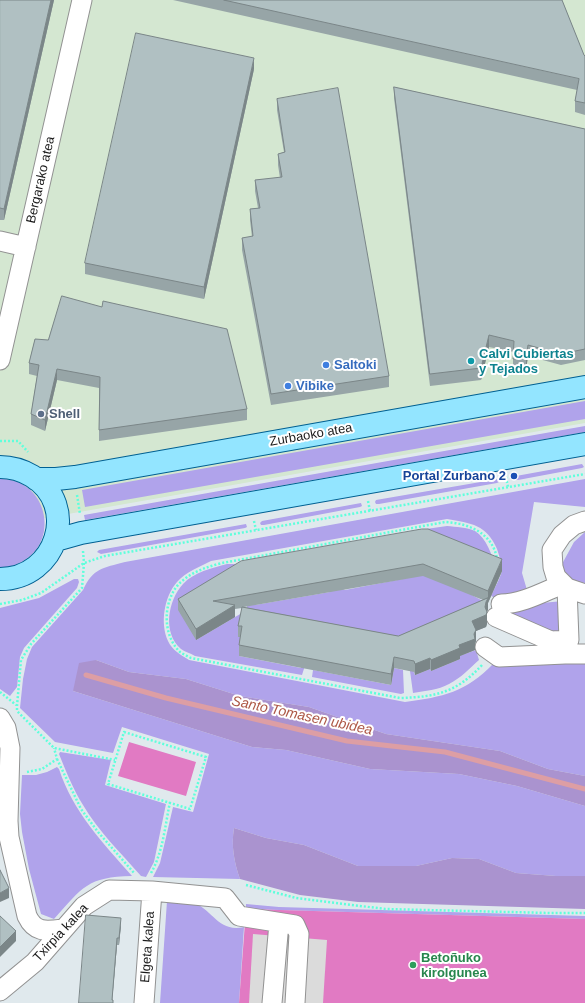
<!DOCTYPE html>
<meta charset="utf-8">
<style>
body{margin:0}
canvas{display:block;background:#e0e9ed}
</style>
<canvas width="585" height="1003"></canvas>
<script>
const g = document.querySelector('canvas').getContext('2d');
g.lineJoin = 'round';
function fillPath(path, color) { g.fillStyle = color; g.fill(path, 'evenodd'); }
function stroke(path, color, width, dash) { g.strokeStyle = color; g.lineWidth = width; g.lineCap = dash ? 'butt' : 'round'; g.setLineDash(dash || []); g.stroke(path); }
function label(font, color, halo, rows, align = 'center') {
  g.font = font + ' Arial,sans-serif'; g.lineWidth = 4; g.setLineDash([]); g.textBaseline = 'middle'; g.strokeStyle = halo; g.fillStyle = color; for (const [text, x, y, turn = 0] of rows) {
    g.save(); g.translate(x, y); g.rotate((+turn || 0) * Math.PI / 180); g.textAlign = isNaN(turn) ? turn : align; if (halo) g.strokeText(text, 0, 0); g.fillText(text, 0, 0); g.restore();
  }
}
fillPath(new Path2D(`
 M0,0H585V423L0,526Z`), '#d4e7d1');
fillPath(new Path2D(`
 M585,401V419L85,507L82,490Z
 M585,426V432L85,520L84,515Z
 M582,464L584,467L582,468L518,480H515L514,478L516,476Z
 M0,479C45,477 62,539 23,561C16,565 8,568 0,568Z
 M498,479L499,482L497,483L379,504H376L375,502L376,500Z
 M585,479V507L534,502L522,573L527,590L498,599L491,596C494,589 501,577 502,570C502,564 499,555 497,549C487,525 471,523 447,519L211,561C199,567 186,572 177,582C164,597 160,623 168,641C172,650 181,655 189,660L405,702C443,697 466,692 493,664L585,660V776L548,769L500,751L386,734L309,707L240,696L186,679L129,672L96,660L73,691L252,747L286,750L370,769L459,774L517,786L585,806V876H556L516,873L479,859L452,858L416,866H358L304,845L266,838L234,828C231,845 234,862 240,879L153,877L160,863L173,807L193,812L209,754L122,727L113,753L55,742L20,708L23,679L27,659L32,647L83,590C93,568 103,568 125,562Z
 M361,503L362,506L360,507L264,525H261L260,523L262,521Z
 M246,524L247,527L245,528L101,554L97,552L99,550Z
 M447,526C456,527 467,527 475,531C487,539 492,555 496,568L426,529Z
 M585,532V583C577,583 570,579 564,575L562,564L574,542Z
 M227,564H235L237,568L196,640L247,610V601L255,605L330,592L332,584L345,590L418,576L421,568L483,601L398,648L242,638L239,656L301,668L308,656L302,675L195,656C190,653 185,652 181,649C162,633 168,600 183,584C194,572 212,568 227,564Z
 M74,579H78L79,582L77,588L24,648L20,657L17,687L10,696L0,689V608L39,598Z
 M563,601L560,630L552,636L501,613L542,603Z
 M476,650L479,660C470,668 461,678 449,684C438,690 425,691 413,693L410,671L411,666L415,675L430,669L431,671L460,659L459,656Z
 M394,668L403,670L404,693L401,694L312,677L313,670L391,685Z
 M60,752L111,760L105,785L166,804L154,862L146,877L141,876C121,853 98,831 83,805C73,789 66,771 59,754Z
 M57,767L59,769C73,812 103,843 132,876C87,877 83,887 54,919L41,914L29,869L22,832L20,814L22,775H36L47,772Z
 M167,901C174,901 185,900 192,902C213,909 218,933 244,927L239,1003H160Z
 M246,904L279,907L585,916V919L246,909Z`), '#b0a3eb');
fillPath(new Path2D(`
 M96,660L129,672L186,679L240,696L309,707L386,734L500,751L548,769L585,776V806L517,786L459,774L370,769L286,750L252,747L73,691L79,663Z
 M234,828L266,838L304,845L358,866H416L452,858L479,859L516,873L556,876H585V909L358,902L300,895L240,879C234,862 231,845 234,828Z`), '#aa93cf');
fillPath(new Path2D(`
 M129,742L196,762L186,796L118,776Z
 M246,909L585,919V1003H239Z`), '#e17ac3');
fillPath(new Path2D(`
 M253,934L327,940L323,1003H249Z`), '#dbdbdb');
stroke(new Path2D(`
 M86,675L166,698L347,741L445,752L585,789`), '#dd9ea4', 5);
const minor = new Path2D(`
 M0,241L26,247
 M0,360L82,0
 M585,521L574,525L562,535L552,550L553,567L556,577L567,588L585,594
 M501,604C522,604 543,592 563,584
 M496,617L551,641L569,640L567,588
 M485,647L499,657L565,654L568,645
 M565,654H585
 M0,718L6,728L10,748L8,821L9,837L27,916C35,933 46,931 63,929
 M0,991L35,962L84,906L109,890L152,891L225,898L239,916L295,925L299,934L295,1003
 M144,1003L152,891
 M272,1003L279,923`);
const major = new Path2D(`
 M0,467C11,467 22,470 32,476C80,505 57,579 0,579
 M36,479H56L75,477L585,387
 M56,540L81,533L585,444`);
stroke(minor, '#929292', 21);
stroke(major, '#006092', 24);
stroke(new Path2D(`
 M0,441H18L28,452
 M506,477L508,487
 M77,495L80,514
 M368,501L370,511
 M254,521L256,530
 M83,551L84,563L82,588L31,644L21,660L17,706V711L54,748L115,760
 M0,604L22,600L41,593L84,563L105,556L585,474
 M482,665C457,692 437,697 400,698L191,658C187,656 183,654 180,652C161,634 163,597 182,581C194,571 207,567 222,563L445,522C468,523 493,533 497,559
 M0,692L16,705
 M124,732L206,757L190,809L108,784Z
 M57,759L81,809L98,832L135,874
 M27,772L42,769L57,759L54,748
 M151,873C163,852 165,826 170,802
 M246,885L296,898L385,909L550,913H585`), '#5fffdc', 2.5, [2, 2]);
stroke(minor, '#fff', 19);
stroke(major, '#93e5ff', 22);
fillPath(new Path2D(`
 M0,0H54L4,220H0Z
 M173,0H562L584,55L585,56V115L575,112V101L577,90Z
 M254,69L204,299L85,274V263Z
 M394,87L585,129V360L561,365L528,356L526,370H513V352L489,347L481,380L430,386L394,98Z
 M277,99L389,376V387L271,405L242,250V238L252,237L250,220V209L258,208L255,191V180L280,178L278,165V154L284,152L277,110Z
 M35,339L247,409V420L99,441V388L57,380L45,431L31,425V414L37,376L29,374V363Z
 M422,529L502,571L488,603V610L487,611V624L486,627L476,631V641L475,644V650L460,656V659L431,671L430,669L415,675L414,672L394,668L391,685L239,656V645L240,637H238V626L242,608L235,609V617L196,640L178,610V599ZM423,576L483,600L398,636L244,607Z
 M121,925L119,945H117L112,1000L79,1003Z`), '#97a5a7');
fillPath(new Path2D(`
 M51,0H54L4,220V209Z
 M254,58V69L204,299V287Z
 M489,335V347L481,380V368Z
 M528,345V356L526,370V358Z
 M57,369V380L45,431V420Z
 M502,559V571L488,603V591Z
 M488,598V610L486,613L487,612V624L486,627L476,631V641L475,644V650L460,656V659L431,671V660L459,645L472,621L485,607L486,602Z
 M235,605V617L196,640V629Z
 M394,657V668L391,685V674Z
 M430,658V669L415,675V664Z
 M9,888V898L0,902V893Z
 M121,918V925L119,945V938Z
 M16,931V941L0,957V947Z
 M117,938V945L112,1003V1000Z`), '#7b8688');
const building = new Path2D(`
 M0,0H51L4,209L0,208Z
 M224,0H562L584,55L585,56V103L575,101L579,79Z
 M136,33L254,58L204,287L85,263Z
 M394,87L585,129V349L561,354L528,345L526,358L513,359L514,341L489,335L481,368L430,374Z
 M338,88L389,376L271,394L242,238L253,236L250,209L260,208L255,180L282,177L278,154L285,152L277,99Z
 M62,296L102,307L103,301L227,329L247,409L99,430L100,377L57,369L45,420L31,414L39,365L29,363L35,339L48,340Z
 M422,529H428L502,559L488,591L423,564L213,601L235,605L196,629L178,599L241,561Z
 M488,598L486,602L485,607L487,612L486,615L472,621L476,630L474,634L475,639L459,645L460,648L431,660L430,658L415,664L414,661L394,657L391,674L239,645L242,626H238L242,607L398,636Z
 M0,870L9,888L0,893Z
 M86,915L121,918L119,938H117L112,1000H113V1003H79Z
 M0,916L16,931L0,947Z`);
fillPath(building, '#b0c0c2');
stroke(building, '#7b8688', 1);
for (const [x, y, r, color] of [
 [471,361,4,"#0f9aa8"],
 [326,365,4,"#3f7fe0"],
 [288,386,4,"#3f7fe0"],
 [41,414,4,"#5c6f8a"],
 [514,476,4,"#1a4fb4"],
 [413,965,4,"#2e9e5b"]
]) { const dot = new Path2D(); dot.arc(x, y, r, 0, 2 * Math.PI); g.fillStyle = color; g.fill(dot); stroke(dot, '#fff', 1.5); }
label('13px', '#1b1b1b', '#fff', [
 ["Bergarako atea",41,180,-77],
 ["Zurbaoko atea",311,435,-10],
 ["Txirpia kalea",61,933,-47],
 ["Elgeta kalea",148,947,-86]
]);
label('bold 13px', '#0d838f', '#fff', [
 ["Calvi Cubiertas",479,354],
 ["y Tejados",479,369]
], 'left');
label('bold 13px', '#366cbe', '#fff', [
 ["Saltoki",334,365],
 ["Vibike",296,386]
], 'left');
label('bold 13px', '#4e5e75', '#fff', [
 ["Shell",49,414]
], 'left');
label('bold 13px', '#164399', '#fff', [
 ["Portal Zurbano 2",506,476]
], 'right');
label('bold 13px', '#27864d', '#fff', [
 ["Betoñuko",421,958],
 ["kirolgunea",421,973]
], 'left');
label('italic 14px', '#ad5745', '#fff', [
 ["Santo Tomasen ubidea",302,716,12]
]);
</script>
